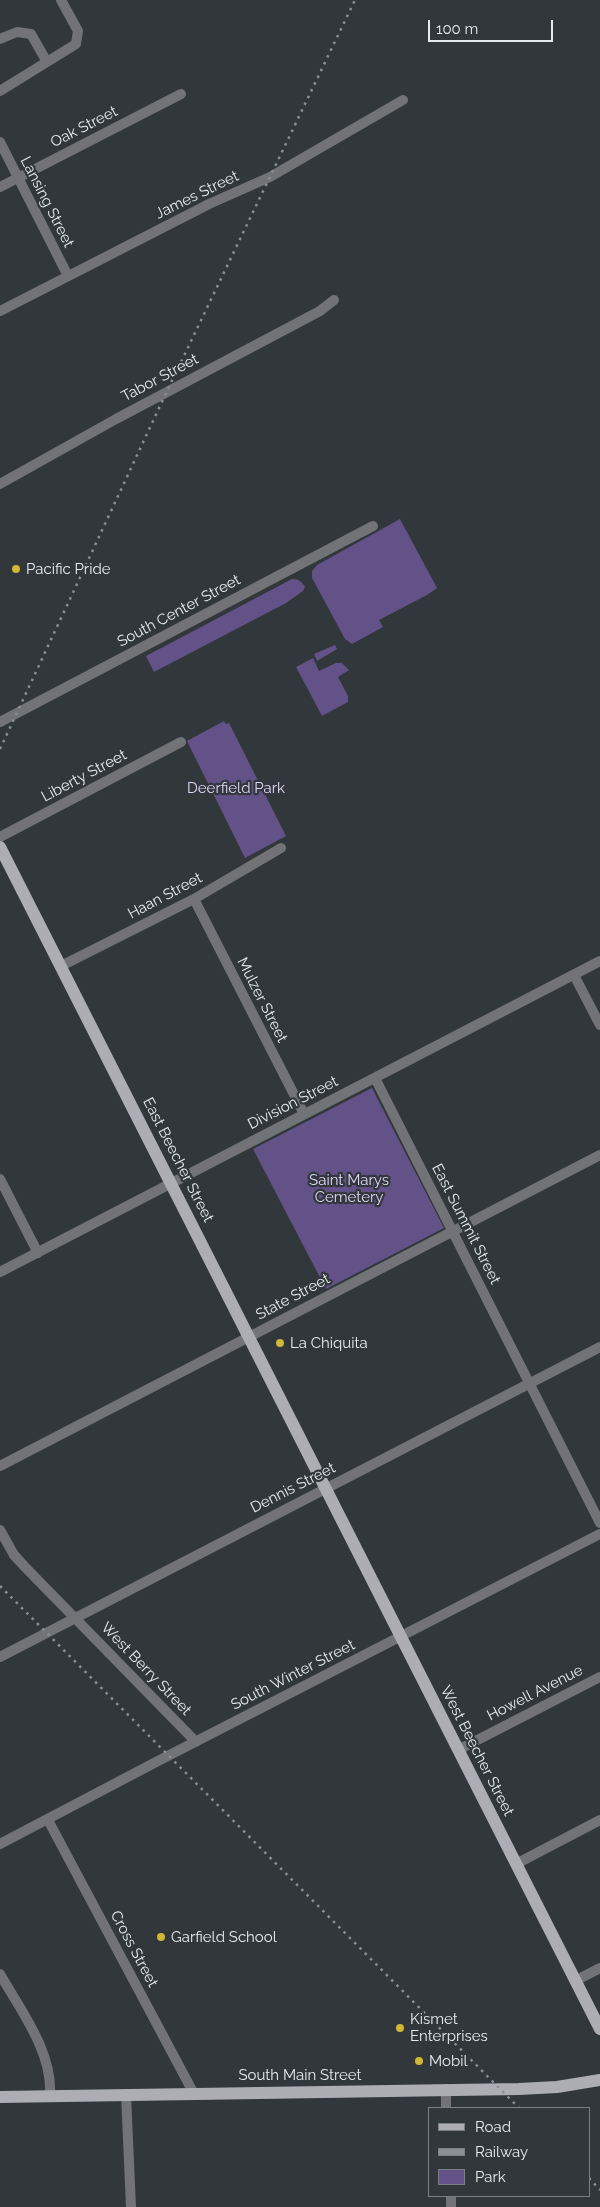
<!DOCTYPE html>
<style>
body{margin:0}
#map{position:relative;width:600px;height:2207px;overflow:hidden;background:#31373b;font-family:Raleway,sans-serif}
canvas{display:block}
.legend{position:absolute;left:428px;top:2107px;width:162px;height:90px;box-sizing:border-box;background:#31373b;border:1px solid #797f82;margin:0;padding:6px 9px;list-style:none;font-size:15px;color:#e6eaed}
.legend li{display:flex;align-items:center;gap:10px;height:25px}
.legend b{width:25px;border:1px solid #797f82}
.scale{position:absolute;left:428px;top:20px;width:125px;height:22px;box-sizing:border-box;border:2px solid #e6eaed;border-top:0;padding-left:6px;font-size:15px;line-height:18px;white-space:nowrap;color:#e6eaed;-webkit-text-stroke:4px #31373b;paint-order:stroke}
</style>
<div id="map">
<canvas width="600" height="2207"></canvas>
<ul class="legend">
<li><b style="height:6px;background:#acaeb4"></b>Road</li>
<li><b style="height:6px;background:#8b9094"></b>Railway</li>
<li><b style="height:14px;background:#635288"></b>Park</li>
</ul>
<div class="scale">100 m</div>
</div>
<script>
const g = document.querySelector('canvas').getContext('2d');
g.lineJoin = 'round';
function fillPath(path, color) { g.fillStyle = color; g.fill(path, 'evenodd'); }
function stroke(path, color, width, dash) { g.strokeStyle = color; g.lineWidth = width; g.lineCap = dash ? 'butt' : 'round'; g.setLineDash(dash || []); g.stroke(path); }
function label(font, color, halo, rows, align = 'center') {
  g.font = font + ' Raleway,sans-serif'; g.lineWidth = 4.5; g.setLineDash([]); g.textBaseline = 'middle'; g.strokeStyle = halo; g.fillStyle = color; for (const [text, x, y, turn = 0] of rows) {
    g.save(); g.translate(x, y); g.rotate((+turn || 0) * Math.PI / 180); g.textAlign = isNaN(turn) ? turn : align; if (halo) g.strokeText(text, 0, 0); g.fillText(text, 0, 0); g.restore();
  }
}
fillPath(new Path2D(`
 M400,519L437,588L427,595L379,620L383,627L352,644L345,639L312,578V571L317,565Z
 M292,579C299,579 302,582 305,587L303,591L286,603L154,672L146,656Z
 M335,645L337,649L317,661L314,654Z
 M313,658L319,671L336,663H342L349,670L338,677L348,696V702L322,716L296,667Z
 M224,721L226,724L229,723L286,836L245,858L187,741Z
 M372,1088L444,1228L326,1289L253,1149Z`), '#635288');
stroke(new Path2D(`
 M0,39L17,32L31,34L47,62
 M0,91L76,44L78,31L61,0
 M0,142L68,276
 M0,187L181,94
 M0,311L209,204L270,177L403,100
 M0,484L116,419L320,311L334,300
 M0,722L373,526
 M0,837L181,742
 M194,899L304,1114
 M61,966L194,899L281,848
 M574,975L600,1025
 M375,1078L600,1523
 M0,1179L38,1253
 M0,1272L600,961
 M0,1466L600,1155
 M0,1530L14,1555L25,1567L196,1742
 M0,1657L600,1347
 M458,1750L600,1677
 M48,1820L193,2092
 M0,1844L158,1761L600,1534
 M516,1864L600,1820
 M0,1974C21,2011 53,2052 50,2096
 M575,1981L600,1968
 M126,2094L131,2207
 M446,2108V2089
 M451,2196V2207`), '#717376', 10);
stroke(new Path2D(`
 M0,847L600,2029
 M0,2097L519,2089L557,2087L600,2080`), '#acaeb4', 12);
stroke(new Path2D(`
 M0,749L167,391L355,0
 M0,1586L519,2108
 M589,2178L600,2190`), '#8b9094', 2.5, [2.5, 5]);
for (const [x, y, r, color] of [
 [16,569,5,"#d1b736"],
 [280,1343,5,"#d1b736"],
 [161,1937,5,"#d1b736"],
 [400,2028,5,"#d1b736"],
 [419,2061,5,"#d1b736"]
]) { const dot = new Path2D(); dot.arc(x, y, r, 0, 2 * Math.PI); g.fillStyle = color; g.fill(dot); stroke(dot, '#31373b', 2); }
label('15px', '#e6eaed', '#31373b', [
 ["Oak Street",84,127,-27],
 ["James Street",197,195,-26],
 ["Lansing Street",47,202,63],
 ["Tabor Street",160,378,-28],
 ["South Center Street",179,611,-28],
 ["Liberty Street",84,776,-28],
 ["Haan Street",165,896,-28],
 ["Mulzer Street",262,1000,63],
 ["Division Street",293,1103,-27],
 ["East Beecher Street",178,1160,63],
 ["East Summit Street",466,1224,63],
 ["State Street",293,1297,-28],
 ["Dennis Street",293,1488,-27],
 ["West Berry Street",146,1669,46],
 ["South Winter Street",293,1675,-27],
 ["Howell Avenue",535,1693,-27],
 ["West Beecher Street",477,1751,63],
 ["Cross Street",134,1949,62],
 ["South Main Street",300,2075]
]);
label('15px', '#e6eaed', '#31373b', [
 ["Pacific Pride",26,569],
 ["La Chiquita",290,1343],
 ["Garfield School",171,1937],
 ["Kismet",410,2019],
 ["Enterprises",410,2036],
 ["Mobil",429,2061]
], 'left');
label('15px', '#dfd6f9', '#31373b', [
 ["Deerfield Park",236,788],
 ["Saint Marys",349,1180],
 ["Cemetery",349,1197]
]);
</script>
